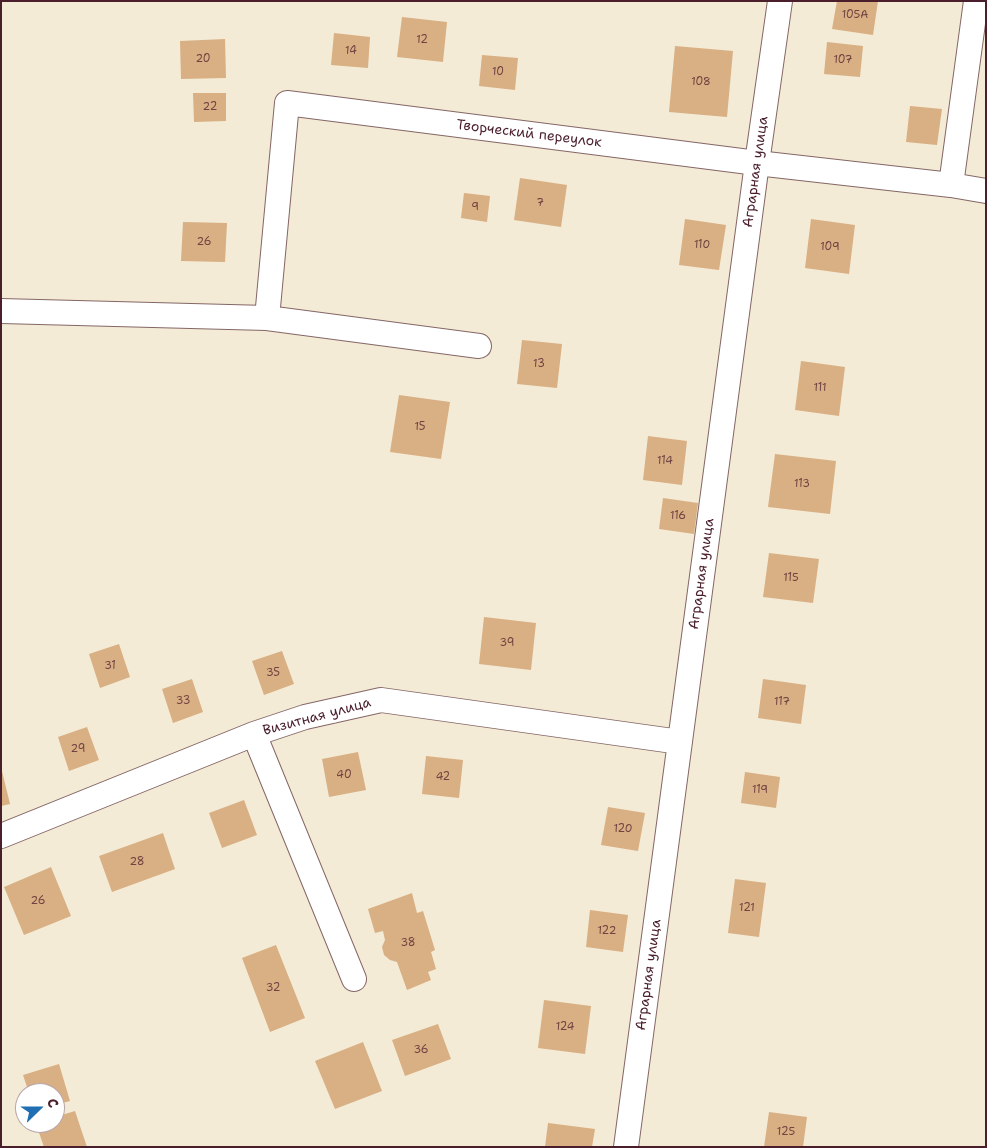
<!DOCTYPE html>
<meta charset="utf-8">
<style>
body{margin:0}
#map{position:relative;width:987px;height:1148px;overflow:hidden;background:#f3ebd5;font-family:"Shantell Sans",sans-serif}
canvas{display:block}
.frame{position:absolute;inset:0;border:2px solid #4a1f2b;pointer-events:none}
.north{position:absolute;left:15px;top:1083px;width:50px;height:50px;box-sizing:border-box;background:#fff;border:1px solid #b7a5aa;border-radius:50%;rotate:68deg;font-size:14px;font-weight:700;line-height:20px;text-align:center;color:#4a1f2b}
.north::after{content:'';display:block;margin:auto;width:18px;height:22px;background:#1f6fb2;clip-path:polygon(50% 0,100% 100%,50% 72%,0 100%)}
</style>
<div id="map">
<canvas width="987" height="1148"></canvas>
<div class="frame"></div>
<div class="north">С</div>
</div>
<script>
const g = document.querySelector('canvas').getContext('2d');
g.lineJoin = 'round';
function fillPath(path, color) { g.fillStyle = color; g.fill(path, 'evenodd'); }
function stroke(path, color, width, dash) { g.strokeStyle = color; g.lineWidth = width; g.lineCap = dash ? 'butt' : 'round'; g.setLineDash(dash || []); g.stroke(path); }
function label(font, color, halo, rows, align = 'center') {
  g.font = font + ' "Shantell Sans",sans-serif'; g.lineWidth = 5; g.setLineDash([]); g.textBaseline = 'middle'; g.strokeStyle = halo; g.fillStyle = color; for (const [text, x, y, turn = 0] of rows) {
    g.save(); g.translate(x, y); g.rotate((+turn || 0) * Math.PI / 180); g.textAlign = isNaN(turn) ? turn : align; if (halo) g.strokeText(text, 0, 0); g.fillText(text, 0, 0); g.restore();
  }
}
fillPath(new Path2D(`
 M837,1H878L873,35L832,29Z
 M402,17L447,22L443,62L397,57Z
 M334,33L370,37L368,68L331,65Z
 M225,39L226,78L181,79L180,41Z
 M827,42L863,46L860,77L824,74Z
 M675,46L733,51L727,117L669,112Z
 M482,55L518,58L515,90L479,86Z
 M193,93H226V121L194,122Z
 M910,106L942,109L937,145L906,142Z
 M520,178L567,185L561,227L514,220Z
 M464,193L490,196L487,222L461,218Z
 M685,219L726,225L719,270L679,265Z
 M811,219L855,225L849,274L805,268Z
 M183,222L227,223L225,262L181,261Z
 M522,340L562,344L557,388L517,384Z
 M801,361L845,367L839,416L795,410Z
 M399,395L450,402L441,459L390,452Z
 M648,436L687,441L682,485L643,480Z
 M775,454L836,461L830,514L768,507Z
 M663,498L698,503L694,534L659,529Z
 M769,553L819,559L813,603L763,597Z
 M484,617L536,623L531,670L479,664Z
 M119,644L130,677L100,688L89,654Z
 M282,651L294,684L264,695L252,661Z
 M192,679L203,712L173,723L162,689Z
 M763,679L806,685L801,724L758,718Z
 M87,727L99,760L69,771L58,737Z
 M358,752L366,790L329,797L322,759Z
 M426,756L463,760L459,798L422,794Z
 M1,767L10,804L1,806Z
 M745,772L780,777L776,808L741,803Z
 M244,800L257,835L222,848L209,813Z
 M608,807L645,813L638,851L601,845Z
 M163,833L175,869L112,892L99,856Z
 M51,867L71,916L24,935L4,887Z
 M735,879L766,883L759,937L728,933Z
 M412,893L417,913L423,911L435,950L431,952L436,969L428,972L431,980L407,990L397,962L390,960L384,955L382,947L385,940L383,931L375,933L368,909Z
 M590,910L628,915L623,952L586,947Z
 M276,945L305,1018L270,1032L242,958Z
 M544,1000L591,1006L585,1054L538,1048Z
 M438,1024L451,1059L405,1076L392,1040Z
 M363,1042L382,1091L335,1109L315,1061Z
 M59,1064L70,1101L55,1105V1093H29L23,1075Z
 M75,1111L87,1147H44L36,1124L55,1123V1117Z
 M769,1112L807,1117L803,1147H764Z
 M548,1123L595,1129L592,1147H545Z`), '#d9af84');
const minor = new Path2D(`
 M951,185L976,1
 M1,311L267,318L479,346
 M267,318L287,103L757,163L951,185L986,191
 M254,734L354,979
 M1,836L254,734L305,717L381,700L680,742
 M626,1147L757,163L780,1`);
stroke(minor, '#856666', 26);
stroke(minor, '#fff', 24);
label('11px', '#6e4341', null, [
 ["105А",855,15],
 ["12",422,40],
 ["14",351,51],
 ["20",203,59],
 ["107",843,60],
 ["10",498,72],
 ["108",701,82],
 ["22",210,107],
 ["7",540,203],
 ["9",475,207],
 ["26",204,242],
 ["110",702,245],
 ["109",830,247],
 ["13",539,364],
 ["111",820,388],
 ["15",420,427],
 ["114",665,461],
 ["113",802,484],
 ["116",678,516],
 ["115",791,578],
 ["39",507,643],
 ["31",110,666],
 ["35",273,673],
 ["33",183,701],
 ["117",782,702],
 ["29",78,749],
 ["40",344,775],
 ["42",443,777],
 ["119",760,790],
 ["120",623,829],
 ["28",137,862],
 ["26",38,901],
 ["121",747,908],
 ["122",607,931],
 ["38",408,943],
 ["32",273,988],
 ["124",565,1027],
 ["36",421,1050],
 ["125",786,1132]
]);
label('14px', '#4a1f2b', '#fff', [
 ["Творческий переулок",529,134,7],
 ["Аграрная улица",756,172,-82],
 ["Аграрная улица",702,574,-82],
 ["Визитная улица",317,717,-15],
 ["Аграрная улица",649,975,-82]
]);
</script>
